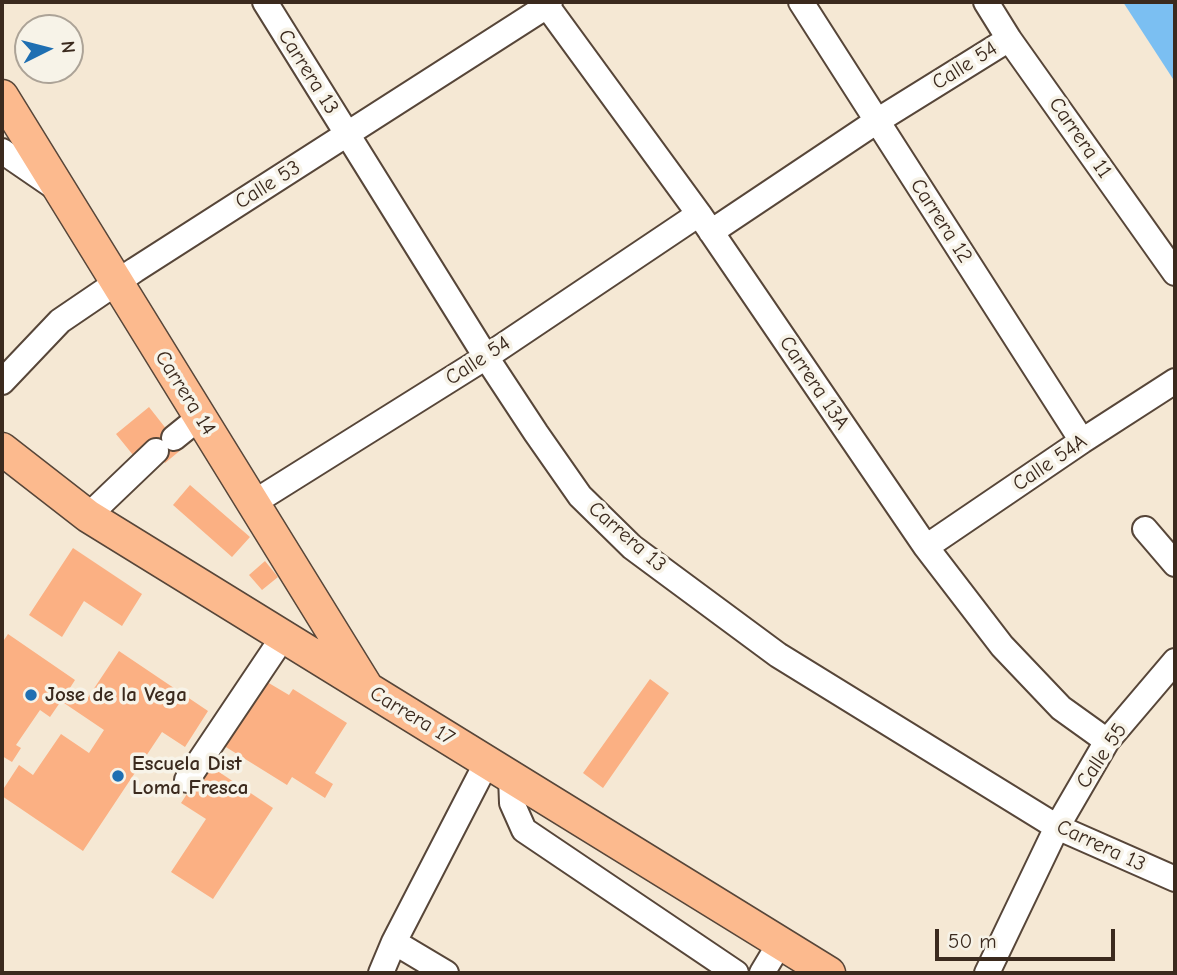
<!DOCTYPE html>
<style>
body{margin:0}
#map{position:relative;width:1177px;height:975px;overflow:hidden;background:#f5e8d4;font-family:"Comic Neue",sans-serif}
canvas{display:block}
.frame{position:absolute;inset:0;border:4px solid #3b2a1e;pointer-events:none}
.north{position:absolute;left:14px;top:14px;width:70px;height:70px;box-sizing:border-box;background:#f7f3e8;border:2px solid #aca397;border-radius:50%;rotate:84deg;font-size:19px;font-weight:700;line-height:28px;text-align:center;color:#3b2a1e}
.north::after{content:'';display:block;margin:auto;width:24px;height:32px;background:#1f6fb2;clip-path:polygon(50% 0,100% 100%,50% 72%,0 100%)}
.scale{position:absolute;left:935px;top:929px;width:180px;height:32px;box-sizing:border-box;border:4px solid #3b2a1e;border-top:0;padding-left:9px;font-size:21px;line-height:24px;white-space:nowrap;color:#3b2a1e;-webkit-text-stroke:5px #f7f3e8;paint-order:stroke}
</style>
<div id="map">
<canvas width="1177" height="975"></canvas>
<div class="frame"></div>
<div class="north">N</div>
<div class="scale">50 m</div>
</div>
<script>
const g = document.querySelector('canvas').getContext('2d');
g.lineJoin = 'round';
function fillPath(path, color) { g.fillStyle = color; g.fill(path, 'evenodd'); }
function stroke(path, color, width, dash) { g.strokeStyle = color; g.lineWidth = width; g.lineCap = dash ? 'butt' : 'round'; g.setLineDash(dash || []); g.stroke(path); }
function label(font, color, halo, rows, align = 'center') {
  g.font = font + ' "Comic Neue",sans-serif'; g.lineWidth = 7; g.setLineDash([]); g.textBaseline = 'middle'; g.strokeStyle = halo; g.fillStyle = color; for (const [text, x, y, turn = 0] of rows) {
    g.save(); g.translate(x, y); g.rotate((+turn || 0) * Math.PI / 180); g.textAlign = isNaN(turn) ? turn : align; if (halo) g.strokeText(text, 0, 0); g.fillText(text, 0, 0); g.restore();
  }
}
fillPath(new Path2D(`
 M1123,2H1175V82Z`), '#7bbff2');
fillPath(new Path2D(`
 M149,407L182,449L165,463L149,443L133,455L116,434Z
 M190,485L250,537L232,557L173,505Z
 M73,548L142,594L122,626L84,601L62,637L29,615Z
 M265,561L278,577L262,590L249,575Z
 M8,634L75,680L68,691L85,702L119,651L208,711L185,747L162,732L83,851L2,796V791L19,765L33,775L61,734L89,753L104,730L61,701L50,717L40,710L16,745L21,748L12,762L2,756V643Z
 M262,679L289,695L293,689L347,723L315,773L333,784L325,798L292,777L287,785L221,744Z
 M650,679L669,693L603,788L583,773Z
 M207,764L273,808L213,899L171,872L206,819L181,803Z`), '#fbb083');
const minor = new Path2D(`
 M265,2L486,357L536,433L580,496L632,547L778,655L1057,827L1175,879
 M550,2L547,6L699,214L926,547L1002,646L1061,708L1107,741
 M801,2L1082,441
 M986,2L1009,39L1175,273
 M2,151L56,188
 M711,232L877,121L1009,39
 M2,382L60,321L135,270L547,6
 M174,438L200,417
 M253,503L486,357L699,214
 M88,516L156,451
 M1145,529L1175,564
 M926,547L1082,441L1175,381
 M511,777L512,803L524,830L736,973
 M187,780L283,637
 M394,942L446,973
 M381,973L394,942L487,762
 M762,973L780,943
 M987,973L1057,827L1107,741L1175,661`);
const major = new Path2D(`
 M2,96L366,686
 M2,449L88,516L829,973`);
stroke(minor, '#574639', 28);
stroke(major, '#574639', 35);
stroke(minor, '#fff', 24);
stroke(major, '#fcba8e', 32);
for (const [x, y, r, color] of [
 [31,695,7,"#1f6fb2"],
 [118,776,7,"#1f6fb2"]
]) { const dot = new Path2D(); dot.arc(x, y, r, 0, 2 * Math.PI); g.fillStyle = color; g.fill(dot); stroke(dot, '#f7f3e8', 2.5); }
label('21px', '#3b2a1e', '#f7f3e8', [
 ["Calle 54",965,66,-32],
 ["Carrera 13",308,72,58],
 ["Carrera 11",1080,138,55],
 ["Calle 53",268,185,-32],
 ["Carrera 12",941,221,57],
 ["Calle 54",478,361,-33],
 ["Carrera 13A",814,383,56],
 ["Carrera 14",185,393,58],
 ["Calle 54A",1050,463,-34],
 ["Carrera 13",627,537,41],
 ["Carrera 17",412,716,31],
 ["Calle 55",1102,756,-56],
 ["Carrera 13",1101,846,25]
]);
label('bold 21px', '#3b2a1e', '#f7f3e8', [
 ["Jose de la Vega",45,695],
 ["Escuela Dist",132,764],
 ["Loma Fresca",132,788]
], 'left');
</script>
